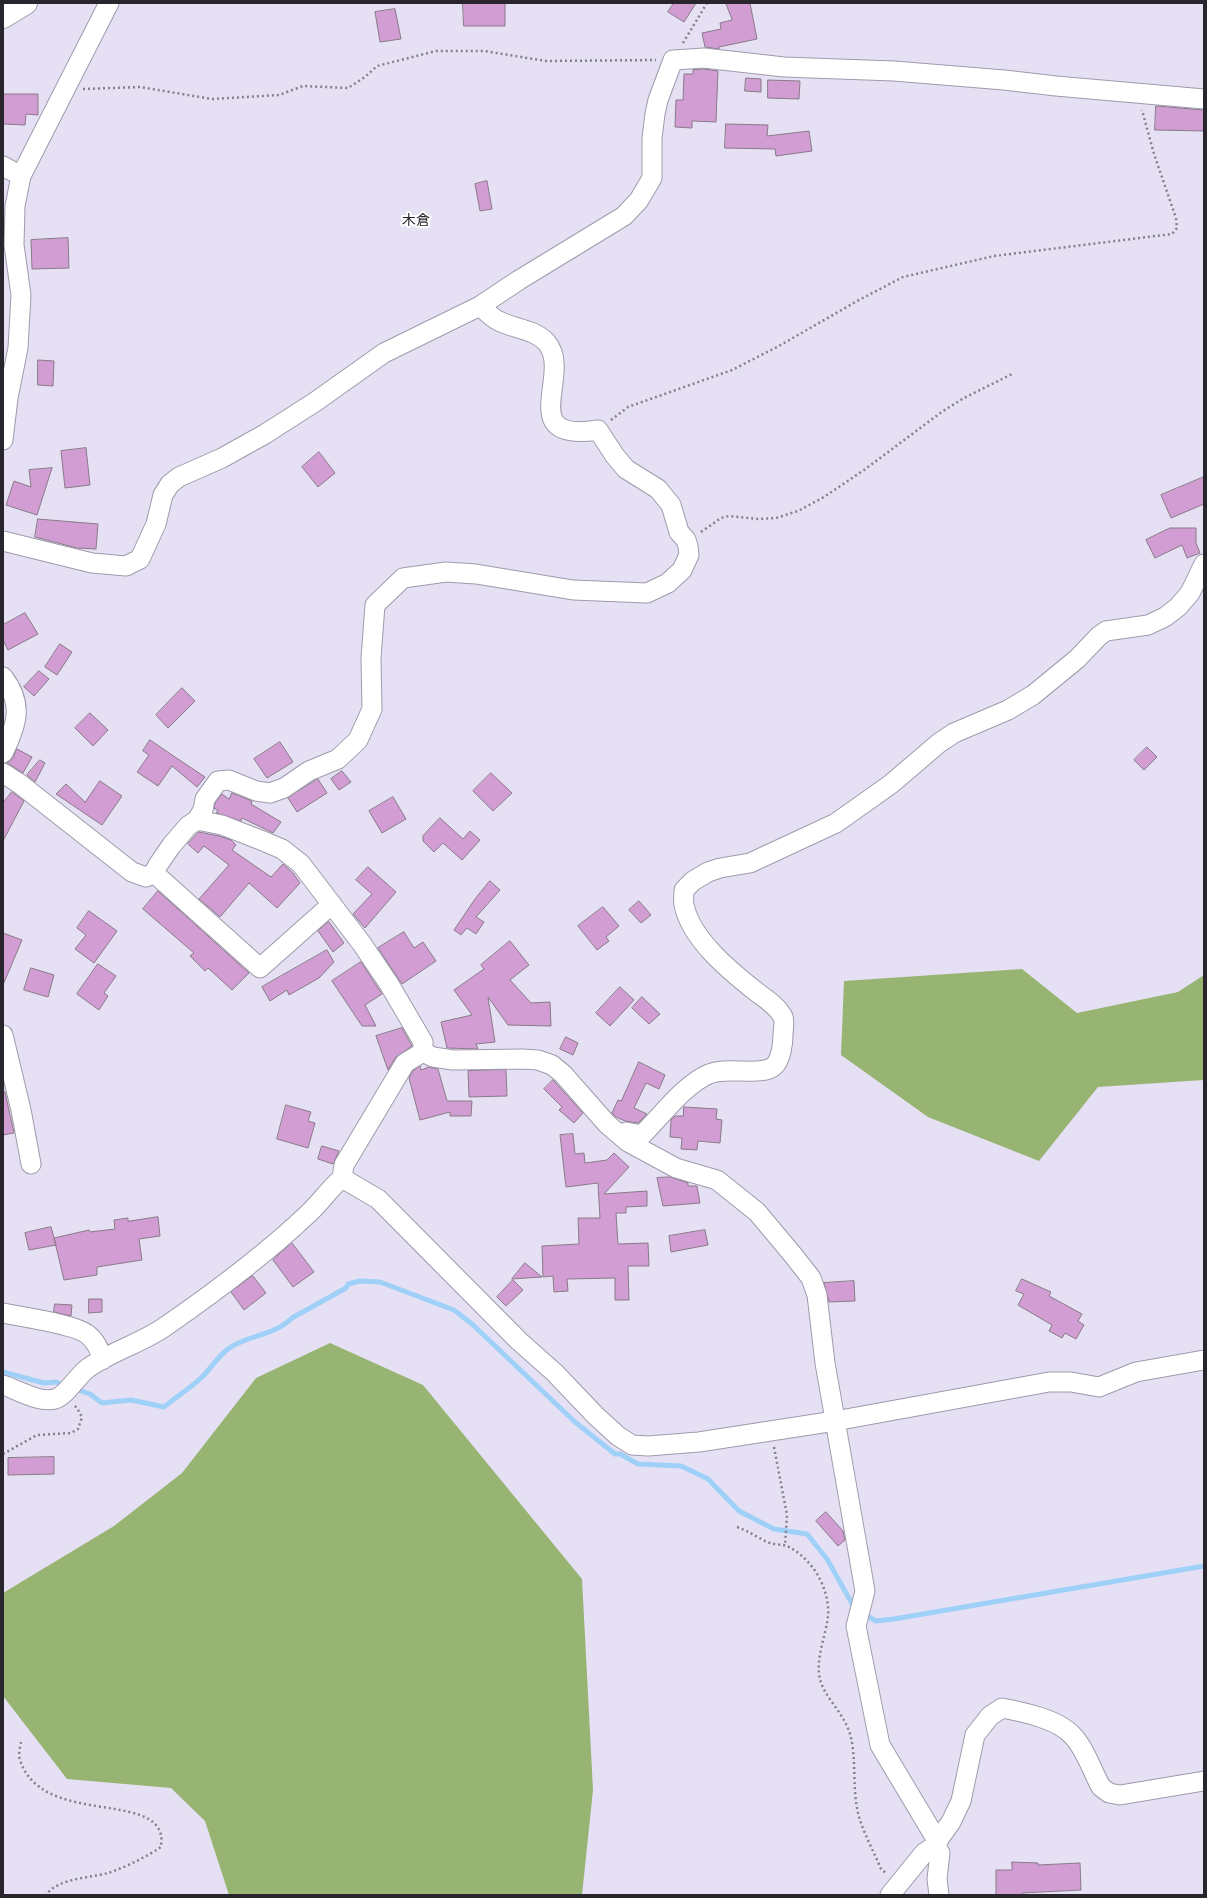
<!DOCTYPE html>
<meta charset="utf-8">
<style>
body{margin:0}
#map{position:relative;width:1207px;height:1898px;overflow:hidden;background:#e6e0f4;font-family:"DejaVu Sans",sans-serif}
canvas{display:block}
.frame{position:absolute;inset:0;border:4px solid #28252d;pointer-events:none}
</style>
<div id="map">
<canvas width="1207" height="1898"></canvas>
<div class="frame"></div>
</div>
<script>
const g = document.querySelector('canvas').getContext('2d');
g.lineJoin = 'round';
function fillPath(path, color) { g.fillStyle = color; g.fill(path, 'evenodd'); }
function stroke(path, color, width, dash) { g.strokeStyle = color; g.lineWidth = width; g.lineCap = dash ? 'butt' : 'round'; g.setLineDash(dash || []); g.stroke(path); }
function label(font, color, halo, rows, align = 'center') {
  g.font = font + ' "DejaVu Sans","Noto Sans JP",sans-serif'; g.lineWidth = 4; g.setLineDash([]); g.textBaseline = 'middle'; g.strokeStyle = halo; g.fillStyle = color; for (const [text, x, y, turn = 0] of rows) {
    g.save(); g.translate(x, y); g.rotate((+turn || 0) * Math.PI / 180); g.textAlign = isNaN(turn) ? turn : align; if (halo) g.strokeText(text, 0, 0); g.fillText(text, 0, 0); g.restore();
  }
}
fillPath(new Path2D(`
 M1022,969L1077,1013L1178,992L1204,975V1080L1098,1087L1039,1161L928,1117L841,1055L844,981Z
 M330,1343L423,1385L582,1579L593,1790L582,1895H229L205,1821L171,1788L67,1779L3,1696V1593L114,1526L182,1473L256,1378Z`), '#97b473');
stroke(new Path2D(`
 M3,1372L44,1383L56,1382L65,1385
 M75,1389L90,1394L102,1403L131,1400L164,1407C176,1397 189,1389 201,1378C211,1369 219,1354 231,1347C250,1335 275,1335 292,1318L346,1288L348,1284L360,1281L380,1282L454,1310L472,1324L575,1422L615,1454H620L638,1464L681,1466L708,1479L739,1511L774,1529L807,1534L827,1559L855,1609
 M864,1614L876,1621L894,1619L1204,1566`), '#9fd1f8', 5);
const building = new Path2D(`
 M463,3H505V26H464Z
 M674,3H696L684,22L668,12Z
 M726,3H750L757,39L719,47V49L705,47L702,33L721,29L720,23L732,20Z
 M395,9L401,39L380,42L375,12Z
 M704,69L718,71L716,122L692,121V128L675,127L676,100H683L684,74H693V70Z
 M746,78L761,79V92L745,91Z
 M768,80L800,81L799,99L768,98Z
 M3,94H38V115L26,114L25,125L3,124Z
 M1156,106L1204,110V131L1155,130Z
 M726,124L768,125L767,136L809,131L812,151L776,156L775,149L725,148Z
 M487,181L492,209L480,211L475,184Z
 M68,238L69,268L32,269L31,240Z
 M38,360L54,361L53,386L38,385Z
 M86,448L90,485L65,488L61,451Z
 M319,452L335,473L318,487L302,467Z
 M52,468L37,515L6,505L14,481L31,487L29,470Z
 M1204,477V504L1171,518L1161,495Z
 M38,519L98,524L96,549L77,548L35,537Z
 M1170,528H1196V543L1200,553L1187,558L1182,545L1155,558L1146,540Z
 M25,613L38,634L8,650L3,640V625Z
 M60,644L72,652L57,675L45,667Z
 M39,671L49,679L34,696L24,687Z
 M182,688L195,701L168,728L156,715Z
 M90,713L108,730L93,746L75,728Z
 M150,740L172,755L205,777L197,787L172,766L158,786L137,772L149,755L143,751Z
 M280,742L293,762L267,778L254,759Z
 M1147,747L1157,757L1144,770L1134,760Z
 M17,749L32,757L23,773L7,763L13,758Z
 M40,760L45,763L35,782L27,775Z
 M342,771L351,782L339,790L331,779Z
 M491,773L512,793L493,811L473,791Z
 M318,779L327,793L297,812L288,798Z
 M100,781L122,796L102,825L56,794L66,784L85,802Z
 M12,792L24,801L3,841V803Z
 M232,793L252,801L251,804L281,822L273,833L242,818L241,821L216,813L218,811L214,808L215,803L222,794L229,799Z
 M393,797L406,819L382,833L369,811Z
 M440,818L463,839L470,831L480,840L462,860L443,843L434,852L423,841V836Z
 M199,832L219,836L231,840L236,845L232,850L271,877L283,864L293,873L300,883L277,908L249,883L220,917L199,899L229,865L204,846L198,853L188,844Z
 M368,867L396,892L365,928L353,914L372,894L356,880Z
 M490,881L500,890L476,917L484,922L476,934L467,928L461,935L454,930L475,899Z
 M158,891L249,973L232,990L208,968L205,971L190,956L194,953L143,909Z
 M639,901L651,915L641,923L629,910Z
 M603,907L619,926L606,937L609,941L597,950L578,926Z
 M89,911L117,931L94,963L75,949L86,935L77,928Z
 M329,922L344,943L333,952L318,931Z
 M404,932L414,948L423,942L436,961L402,984L378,948Z
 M3,933L22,940L3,985Z
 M510,941L529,965L510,980L531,1003L550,1002L551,1026L508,1025L488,997L495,1042L476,1044L478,1049L447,1048L441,1022L472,1015L454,990L484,969L481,965Z
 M327,950L334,962L319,978L289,995L287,990L270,1001L262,987Z
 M361,962L382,994L365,1005L376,1026H362L332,981Z
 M98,964L116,976L104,993L108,996L99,1010L77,994Z
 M31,968L54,975L48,997L24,990Z
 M620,987L634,1000L610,1026L596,1013Z
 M642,997L660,1014L649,1024L632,1008Z
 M402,1028L412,1046L396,1057L388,1070L376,1036Z
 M566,1037L578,1043L573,1055L560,1049Z
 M639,1062L665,1075L659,1089L646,1083L634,1108L647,1114L638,1123L625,1121L616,1117L612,1113L618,1100L621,1101Z
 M420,1066L421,1070L429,1067L438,1069L447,1101H472L471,1116H450V1112L420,1120L409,1078L413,1071Z
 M506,1070L507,1096L469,1097L468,1071Z
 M553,1080L583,1113L574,1123L559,1110L562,1107L544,1089Z
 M5,1092L14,1133L3,1135V1093Z
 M286,1105L311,1112L308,1121L315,1123L308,1148L277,1139Z
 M684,1107L717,1109L716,1119L722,1120L720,1143L698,1141L697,1150L681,1149L682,1138L670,1137L671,1120L675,1116H683Z
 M573,1134L575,1154L584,1153L585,1163L607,1160L614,1153L629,1167L604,1194L647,1191V1206L626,1207V1213H616L618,1244L648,1243L649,1266H628L629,1300H615V1278L567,1279L568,1291L554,1292L553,1276L543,1277L542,1246L579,1244L578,1218H600L598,1183L566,1187L560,1135Z
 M322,1146L339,1151L333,1164L318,1159Z
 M670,1177L688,1183V1186H697L700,1203L663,1206L657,1178Z
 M158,1217L160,1236L139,1239L142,1260L97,1267V1275L64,1280L54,1238L89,1230L90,1232L115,1229L114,1220L128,1218V1221Z
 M51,1227L56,1245L29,1250L25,1233Z
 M705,1230L708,1245L671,1252L669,1236Z
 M292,1243L314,1272L293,1287L273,1260Z
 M525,1263L542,1277L512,1279Z
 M253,1276L266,1293L244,1310L231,1292Z
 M1022,1279L1051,1292L1049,1296L1082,1314L1078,1321L1084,1325L1076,1339L1065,1333L1062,1338L1049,1331L1052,1325L1018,1305L1024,1294L1016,1291Z
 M513,1280L523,1290L506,1306L497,1297Z
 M854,1281L855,1301L829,1302L824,1283Z
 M89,1299H102V1312L89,1313Z
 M55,1304L72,1305L71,1316L54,1312Z
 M54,1457V1474L8,1475V1458Z
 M826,1512L843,1531L845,1540L838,1546L816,1521Z
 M1012,1862L1038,1863V1865L1080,1863L1081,1890L1022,1893V1895H996V1870H1012Z`);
fillPath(building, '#d29dd2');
stroke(building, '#887a88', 1);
const minor = new Path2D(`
 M3,166L21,176
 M3,440L8,398L18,348L21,295L14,245L15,206L21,176L109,3
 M3,541L92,563L126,566L140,559L156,524L163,495L170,484L179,477L222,458L265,434L315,402L384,353L480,306L519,280L624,216L639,200L652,178V138L655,114L658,100L673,60L704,58L784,67L894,71L1004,80L1056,86L1204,99
 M3,677C24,704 17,725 3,753
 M3,773L20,784L132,872L146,877L154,873L158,865L171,846L188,826L197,820L203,810L205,799L218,781L229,780L256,791L270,793L284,788L309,771L338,759L358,740L372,709L371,658L375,605L403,578L446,572L476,574L573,590L647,593L668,583L682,570L689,555L688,546L686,540L679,532L671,505L658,489L626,469L615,456L598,430C514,443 573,374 547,343C534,328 512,329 497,320C491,317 486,311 480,306
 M197,820L222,825L263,841L282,849L301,864L362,944L389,984L423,1042V1052
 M154,873L260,968L332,904
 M3,1035L21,1110L31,1164
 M423,1052L433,1057L453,1060L522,1059L538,1060L552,1065L563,1074L607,1124L628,1142L676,1168L717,1180L757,1212L793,1255L811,1278L817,1295L825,1363L865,1591L856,1626L880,1745L938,1842
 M622,1136L626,1132L642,1135C661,1116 685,1084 709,1074C727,1066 762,1077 774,1066C781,1060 783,1043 783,1035C783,1030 785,1021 783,1017C777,1005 764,998 754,990C729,970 691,939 684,905C683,900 684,895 684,890L693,881L708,872L720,868L750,863L836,823L891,784L939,743L954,733L1008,710L1033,695L1077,659L1099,636L1106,631L1148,625L1165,617L1178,607L1190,593L1204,564
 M342,1178L378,1199L519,1341L555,1373L596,1416L618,1436L632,1445L648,1446L699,1442L835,1421L1049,1382H1071L1099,1387L1136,1372L1204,1360
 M3,1313C21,1317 74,1324 87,1334C96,1341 100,1349 102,1360
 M3,1385C18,1390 39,1403 55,1399C66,1396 78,1375 88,1368C112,1351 142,1343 166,1326C215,1292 265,1255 309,1213C321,1202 330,1188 342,1178L344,1165L405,1063L423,1052
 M933,1847L940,1853L937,1879L939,1895
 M890,1895L924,1853L933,1847L951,1822L961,1801L975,1735L990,1716L1002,1708C1023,1712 1058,1719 1073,1736C1086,1750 1092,1771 1101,1787L1109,1793L1120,1795L1204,1781`);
const secondary = new Path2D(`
 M3,17L26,3`);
stroke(minor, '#a09aac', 21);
stroke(secondary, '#a09aac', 24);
stroke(new Path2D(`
 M683,43L707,3
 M83,89L140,87L212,99L279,95L303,86L348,88L365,77L377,66L436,51H484L546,61L656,60
 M611,420L628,407L732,370L779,346L857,301L903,277L994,256L1172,234L1177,228L1176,218L1154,154L1142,110
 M701,532L721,518L729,516L758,519L776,518L798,511L824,497L864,470L943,411L964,398L1012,374
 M774,1447L787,1515L785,1545
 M3,1454L37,1435L71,1433L78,1429L82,1417L77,1408L75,1406
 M737,1527C748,1531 757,1537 767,1542C774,1545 782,1544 787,1546C812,1558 830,1588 828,1616C826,1636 815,1659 820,1679C824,1697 844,1713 850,1734C856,1755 853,1779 856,1801C858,1824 872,1847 881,1869L886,1873
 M21,1742C20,1747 18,1755 20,1760C41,1825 151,1792 161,1835C162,1838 161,1843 161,1847C146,1857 126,1867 108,1873C90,1878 58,1878 46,1895`), '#837f8d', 2.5, [2, 3]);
stroke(minor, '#fff', 19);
stroke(secondary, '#fff', 22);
label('14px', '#28252d', '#fff', [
 ["木倉",416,221]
]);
</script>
